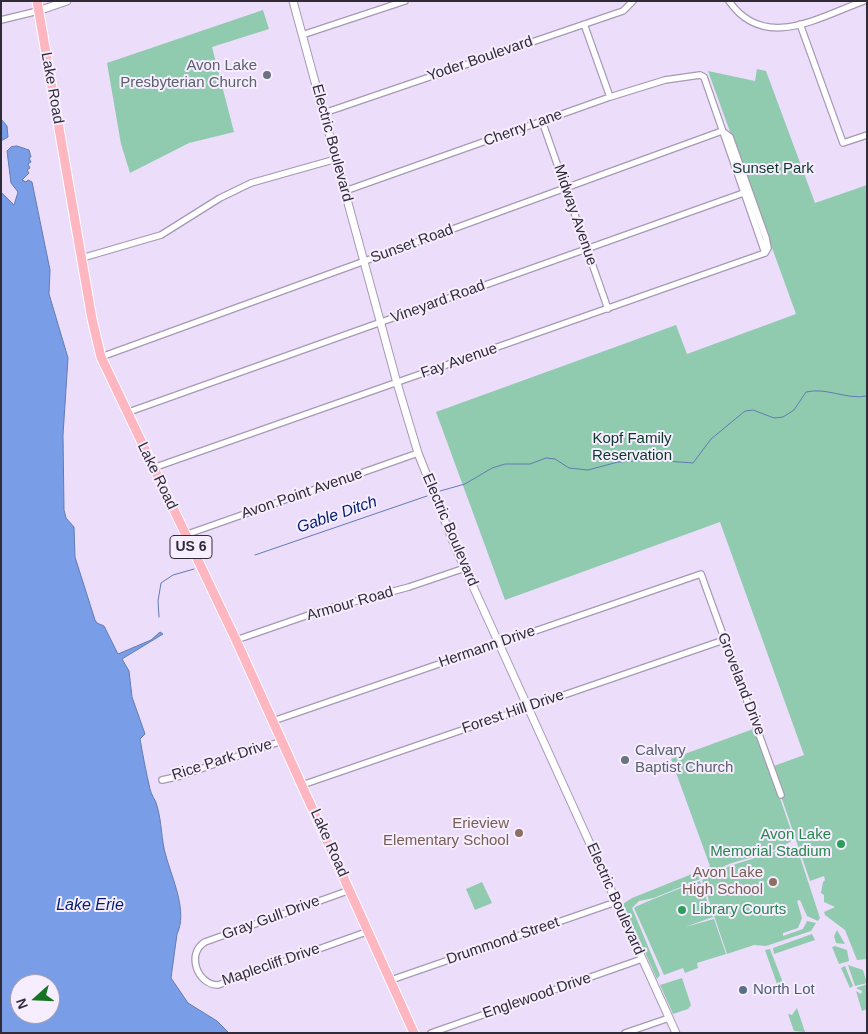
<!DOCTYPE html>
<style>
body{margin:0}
#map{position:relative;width:868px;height:1034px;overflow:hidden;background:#ecddfb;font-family:Helvetica,sans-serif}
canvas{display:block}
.frame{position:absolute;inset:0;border:2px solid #312b37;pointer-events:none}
.north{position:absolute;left:10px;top:974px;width:50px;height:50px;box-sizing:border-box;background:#f6edff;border:1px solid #a79faf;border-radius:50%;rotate:250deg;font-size:14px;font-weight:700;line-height:20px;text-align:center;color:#312b37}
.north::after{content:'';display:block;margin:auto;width:18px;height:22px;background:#157322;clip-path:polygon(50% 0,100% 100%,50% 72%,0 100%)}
</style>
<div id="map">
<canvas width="868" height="1034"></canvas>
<div class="frame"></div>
<div class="north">N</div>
</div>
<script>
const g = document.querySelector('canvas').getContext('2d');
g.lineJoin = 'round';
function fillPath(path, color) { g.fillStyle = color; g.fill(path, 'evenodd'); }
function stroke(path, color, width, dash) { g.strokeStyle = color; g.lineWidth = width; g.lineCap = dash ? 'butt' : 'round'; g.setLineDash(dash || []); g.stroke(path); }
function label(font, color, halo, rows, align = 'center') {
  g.font = font + ' Helvetica,sans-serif'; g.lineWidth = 4; g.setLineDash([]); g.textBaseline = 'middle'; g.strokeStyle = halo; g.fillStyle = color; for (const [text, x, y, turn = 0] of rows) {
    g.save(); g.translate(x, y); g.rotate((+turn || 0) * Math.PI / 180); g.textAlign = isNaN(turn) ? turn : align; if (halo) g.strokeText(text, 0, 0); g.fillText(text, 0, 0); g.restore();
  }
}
fillPath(new Path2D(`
 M263,10L269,29L212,47L234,132L189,143L130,173L121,144L107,63Z
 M757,69L766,71L815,203L867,185V959L857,960L845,930L825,915L824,912L835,907L824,902V895L821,893L823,882L825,880L824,876L810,881L771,767L804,755L720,522L505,600L436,412L676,325L687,354L796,314L708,71L755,81Z
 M756,728L794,839C776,853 750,857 729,864C719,868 712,875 701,879L699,872L710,866L671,759Z
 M792,846L800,857L820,918L818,921L807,916L800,900L797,901L802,918L798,928L783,933V936L803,929L807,921L816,923L811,931L766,946L754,945L727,954L704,886L707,885L706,883H703L702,880L730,866L785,848L787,853L789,852L788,847Z
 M697,872L700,879L654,898L639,901L632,908L660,975L657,979L623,904L632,898Z
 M700,881L713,917L685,927L714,919L726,954L697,963L698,968L685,973L683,968L664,975L634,908C637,905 691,884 700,881Z
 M482,882L492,903L475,910L466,889Z
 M837,930L845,944L836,943L834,936Z
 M812,934L815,940L774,954L773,948Z
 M835,946L847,950L849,961L839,964L832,947Z
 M770,949L782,980V985L778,987L765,950Z
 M848,965L863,970L867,983L855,986Z
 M845,966L853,986L850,988L841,968Z
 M682,978L691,1005L688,1009L673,1014L660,985Z
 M867,984V1009L862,1011L856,991L861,994L862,991L856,988Z
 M797,1008L805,1032L794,1031L788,1014L792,1015Z`), '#90cbaf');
const water = new Path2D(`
 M1,119L7,126L8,137L1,141Z
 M17,146L29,150L31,157L29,158L31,162L28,164L30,168L27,170L29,173L22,180L26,182L28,180L32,182L50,270L49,294L68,358L63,435L64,510L66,518L74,527L75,557L95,620L97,623L104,626L118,654L151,640L160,632L163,634L122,659L129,671L132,697L145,734L140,739C143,756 146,772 150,789C151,795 156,800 157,806C162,822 161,840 166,856C172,878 188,912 177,934L171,978L188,1003L217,1021L229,1033H1V192L14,205L18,192L11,183L7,151L11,147ZM20,984H50V1014H20Z`);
fillPath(water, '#799de7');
stroke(water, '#637bb2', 1);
stroke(new Path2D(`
 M440,491L465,484L492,468L505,464H530L546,458L555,459L569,468L588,470L618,462L652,460L693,463L711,439L745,411L753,410L774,418L783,417L794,410L806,392C827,387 846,400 867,396
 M255,555L427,496
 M159,617L158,601L161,583L173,575L194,569`), '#637bb2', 1);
const minor = new Path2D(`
 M729,1C764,52 819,17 864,1
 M1,20L38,11
 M584,24L610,97
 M800,24L843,143L867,135
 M302,35L405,1
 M324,113L623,11L633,1
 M542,121L608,309
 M722,131L730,137L766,238L768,248L765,253
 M345,191L610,97L665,80L700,75L704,77L765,253
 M82,258L161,235L220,198L251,183L336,159
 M101,357L722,131
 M126,413L749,191
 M153,468L765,253
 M185,535L418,453
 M236,640L323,610L409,587L465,568
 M273,721L701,574L781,795
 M162,780L180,776L282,741
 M302,785L724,640
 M350,890L205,942C186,953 197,985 218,985L369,931
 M391,980L616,902
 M431,1033L642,959
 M625,1033L669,1018`);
const tertiary = new Path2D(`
 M293,1L397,383L418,453L456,549L676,1033
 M38,11L67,1`);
const primary = new Path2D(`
 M37,1L92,319L101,357L236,640L414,1033`);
stroke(minor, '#a798b4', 8);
stroke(tertiary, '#a798b4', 9);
stroke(primary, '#fff', 11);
stroke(minor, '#fff', 5.5);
stroke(tertiary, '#fff', 7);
stroke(primary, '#feb6c1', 9);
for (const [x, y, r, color] of [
 [267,75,5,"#6b7280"],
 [625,760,5,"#6b7280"],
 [519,833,5,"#8d6e63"],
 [841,844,5,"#2e9e5b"],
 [773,882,5,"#8d6e63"],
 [682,910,5,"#2e9e5b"],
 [743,990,5,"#5c6f8a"]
]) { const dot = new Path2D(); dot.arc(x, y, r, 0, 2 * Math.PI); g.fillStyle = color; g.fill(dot); stroke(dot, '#f6edff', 2); }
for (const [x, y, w] of [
 [191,547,42]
]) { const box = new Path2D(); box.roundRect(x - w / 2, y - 11.5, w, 23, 4); g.fillStyle = '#f6edff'; g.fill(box); stroke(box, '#312b37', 1); }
label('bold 14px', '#312b37', null, [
 ["US 6",191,547]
]);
label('15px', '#312b37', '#f6edff', [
 ["Yoder Boulevard",480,59,-19],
 ["Lake Road",52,88,80],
 ["Cherry Lane",523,128,-20],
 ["Electric Boulevard",332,143,75],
 ["Midway Avenue",575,215,71],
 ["Sunset Road",412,244,-20],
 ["Vineyard Road",438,302,-20],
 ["Fay Avenue",459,361,-19],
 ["Lake Road",157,476,64],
 ["Avon Point Avenue",302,494,-19],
 ["Electric Boulevard",450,530,67],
 ["Armour Road",350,604,-16],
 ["Hermann Drive",487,647,-19],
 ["Groveland Drive",741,684,69],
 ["Forest Hill Drive",513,712,-19],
 ["Rice Park Drive",222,760,-18],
 ["Lake Road",329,843,66],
 ["Electric Boulevard",615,899,66],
 ["Gray Gull Drive",271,918,-20],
 ["Drummond Street",503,941,-19],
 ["Maplecliff Drive",271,965,-19],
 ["Englewood Drive",537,996,-19]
]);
label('15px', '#5b616d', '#f6edff', [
 ["Avon Lake",257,66],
 ["Presbyterian Church",257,83],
 ["Calvary",635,751,"left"],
 ["Baptist Church",635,768,"left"]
], 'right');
label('15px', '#0a3927', '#f6edff', [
 ["Sunset Park",773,169],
 ["Kopf Family",632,439],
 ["Reservation",632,456]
]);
label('15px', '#785e54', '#f6edff', [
 ["Erieview",509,824],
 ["Elementary School",509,841],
 ["Avon Lake",763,873],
 ["High School",763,890]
], 'right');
label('15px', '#27864d', '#f6edff', [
 ["Avon Lake",831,835],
 ["Memorial Stadium",831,852],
 ["Library Courts",692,910,"left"]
], 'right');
label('15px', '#4e5e75', '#f6edff', [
 ["North Lot",753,990]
], 'left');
label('italic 16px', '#031e72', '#f6edff', [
 ["Gable Ditch",337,515,-19],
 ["Lake Erie",90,906]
]);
</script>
